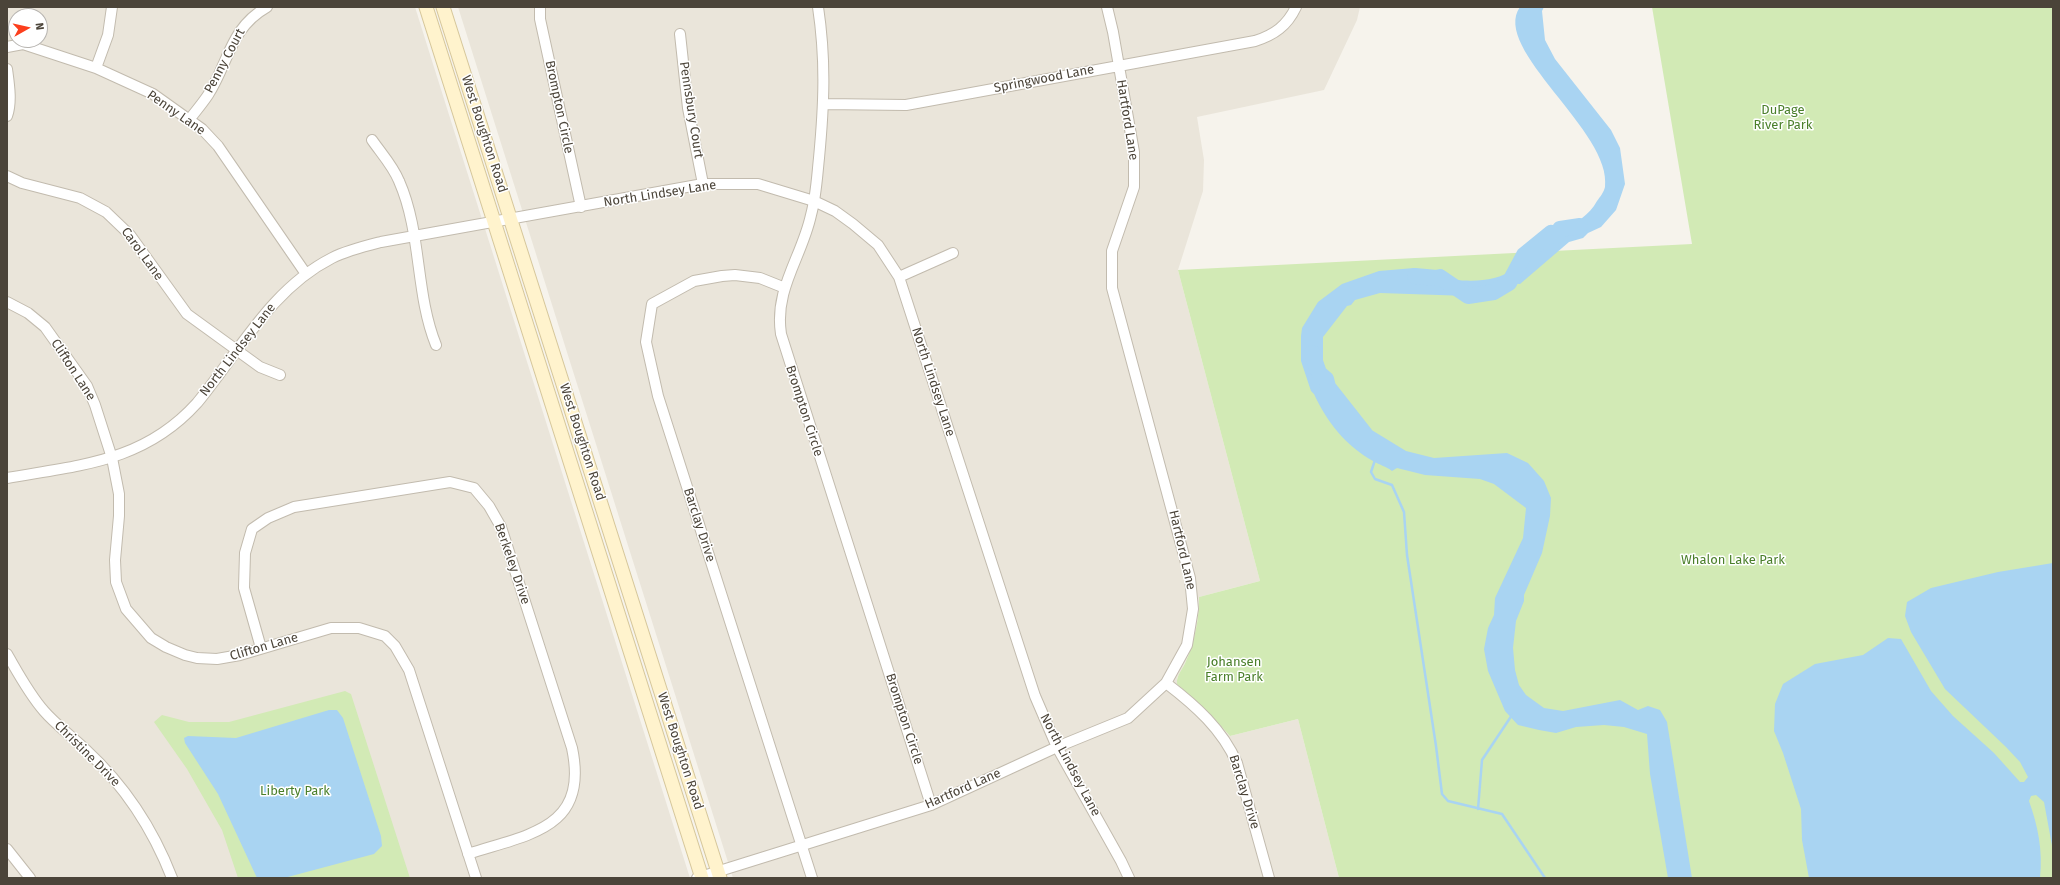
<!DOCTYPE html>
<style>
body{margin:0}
#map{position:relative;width:2060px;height:885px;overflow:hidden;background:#f6f3ec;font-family:"Fira Sans",sans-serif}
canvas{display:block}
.frame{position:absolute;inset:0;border:8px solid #4b4439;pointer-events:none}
.north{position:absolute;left:8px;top:8px;width:40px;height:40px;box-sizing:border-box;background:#fff;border:1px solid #b7b4b0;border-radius:50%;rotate:82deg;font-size:11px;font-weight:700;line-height:16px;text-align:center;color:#4b4439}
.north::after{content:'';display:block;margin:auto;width:14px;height:18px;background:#fc3f1d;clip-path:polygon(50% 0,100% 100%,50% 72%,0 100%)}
</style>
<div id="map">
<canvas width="2060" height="885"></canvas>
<div class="frame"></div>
<div class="north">N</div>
</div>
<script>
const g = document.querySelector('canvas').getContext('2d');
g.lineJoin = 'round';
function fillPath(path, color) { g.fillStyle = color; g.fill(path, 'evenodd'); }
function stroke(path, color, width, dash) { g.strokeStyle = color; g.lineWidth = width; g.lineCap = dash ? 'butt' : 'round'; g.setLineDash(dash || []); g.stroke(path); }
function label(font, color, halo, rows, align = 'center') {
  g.font = font + ' "Fira Sans",sans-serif'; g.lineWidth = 3; g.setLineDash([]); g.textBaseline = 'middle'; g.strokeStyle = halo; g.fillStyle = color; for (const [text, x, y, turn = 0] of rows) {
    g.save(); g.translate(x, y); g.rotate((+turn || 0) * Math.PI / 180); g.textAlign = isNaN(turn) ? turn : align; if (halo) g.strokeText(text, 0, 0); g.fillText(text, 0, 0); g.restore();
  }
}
fillPath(new Path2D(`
 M7,7H415L690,878H7ZM16,16H40V40H16Z
 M458,7H1360L1357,20L1324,90L1197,117L1204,160L1203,191L1178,270L1260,581L1199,597L1196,634L1186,661L1177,678V684L1209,713L1230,736L1298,719L1339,878H733Z`), '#eae5da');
fillPath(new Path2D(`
 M1652,7H2053V878H1339L1298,719L1230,736L1209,713L1177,684C1176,675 1183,669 1186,661C1195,641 1199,619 1199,597L1260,581L1178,270L1692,244Z
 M345,691L351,694L410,878H238L222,830L187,769L154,722L162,715L189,722H229Z`), '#d2eab5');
fillPath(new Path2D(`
 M1520,7H1544L1542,11L1545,40L1555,59L1611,130L1620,148L1625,184L1616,210L1601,227L1588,233L1583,238L1569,242L1520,284L1509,283L1494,292L1468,296L1380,293L1355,300L1351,305L1347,306L1323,337V367L1319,373L1326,379L1328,387L1352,418L1406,451L1434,458L1507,453L1528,463L1544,481L1551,498L1550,516L1542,553L1524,595V601L1516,621L1513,648L1515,670L1519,685L1526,695L1544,708L1563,711L1620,700L1638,710L1648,706L1660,710L1667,722L1692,878H1668L1650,774L1647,734L1624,727L1604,725L1576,727L1556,733L1539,730L1518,725L1505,711L1488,671L1484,649L1488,628L1494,615L1495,598L1523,538L1526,508L1494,484L1480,479L1425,475L1397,468L1392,471C1386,466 1379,465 1373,461C1345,445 1327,422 1314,394L1311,391L1301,361V336L1302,328L1318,302L1342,284L1379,271L1414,268L1435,275L1437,278L1440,277C1459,282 1497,284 1512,269C1517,264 1521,259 1525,255C1532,246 1544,242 1551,233L1556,236L1560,229C1576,223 1589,216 1597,201C1600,197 1604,192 1605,187C1613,132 1490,49 1520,7Z
 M2053,563V851L2044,802L2036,795L2031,796L2029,801C2038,826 2043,851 2040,878H1809L1802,840L1801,809L1783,753L1774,731L1775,704L1783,684L1815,664L1863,655L1888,638L1901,639L1931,691L1953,716L1994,753L2020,782H2024L2028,777L2020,762L2006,747L1945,689L1911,632L1905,616L1907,602L1931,588L1998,572Z
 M329,710H337L343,718L381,836L382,846L374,854L284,878H257L218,794L185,743L184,738L188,736L236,738Z`), '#a9d4f2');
stroke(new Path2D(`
 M1375,460L1371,472L1375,479L1392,485L1404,512L1407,555L1436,746L1442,794L1448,801L1502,814L1545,878
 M1478,809L1482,760L1512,715`), '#a9d4f2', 2.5);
stroke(new Path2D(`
 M1415,276L1437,278L1440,277L1468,296L1494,292L1509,283L1524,255L1551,233L1556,236L1560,229L1580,226
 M1312,353L1319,373L1326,379L1328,387L1365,434`), '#a9d4f2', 16);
const minor = new Path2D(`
 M540,7V19L581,207
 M818,7C826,60 824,105 819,158C817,177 816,197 811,215C802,257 774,289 781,334L931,805
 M680,34L688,108L703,184
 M7,47L23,44L96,68L153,94L202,129L218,146L306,274
 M96,68L108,35L112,7
 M7,69C9,84 12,102 7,116
 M824,104L906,105L1255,41C1274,35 1287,26 1296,7
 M189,120C195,112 202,104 208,95C229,62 230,28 267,7
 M372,140C381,153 393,166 399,181C422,233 415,293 436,345
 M7,176L22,183L80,198L106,212L130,235L187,314L260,367L280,375
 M899,277L953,253
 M785,288L760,278L735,275L722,276L694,281L652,304L646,342L658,396L812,878
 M7,302L28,313L45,327L87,386L95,405L112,458L119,494V516L115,560L116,582L126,609L151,638L166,647L185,655L197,658L217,659L240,655L331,628H359L385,636L395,646L409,670L476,878
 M7,478C80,465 144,462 197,403C239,352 271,289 332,258C348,250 365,246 381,242L703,184H758L814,201L835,211L853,224L878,245L899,277L1035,696L1057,747L1121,861L1129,878
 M261,648L244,588L245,553L252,529L268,518L294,507L450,482L474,488L489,506L501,527L572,748C589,829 529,834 468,854
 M7,654C18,673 29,694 44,711C56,725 73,737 86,750C125,786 153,829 172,878
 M1166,683C1196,706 1222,729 1237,763L1269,878
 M7,849L30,878
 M697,878L931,805L1057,747L1128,718L1166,683L1187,645L1193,609L1190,578L1112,288V251L1134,187V152L1113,32L1107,7`);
const secondary = new Path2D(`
 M426,7L702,878
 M443,7L720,878`);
stroke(minor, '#c2bbae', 12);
stroke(secondary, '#d6c79b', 15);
stroke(minor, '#fff', 10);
stroke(secondary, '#fff3cd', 13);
label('13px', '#4b4439', '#fff', [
 ["Penny Court",225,61,-62],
 ["Springwood Lane",1044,79,-11],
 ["Brompton Circle",559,107,78],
 ["Pennsbury Court",691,110,81],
 ["Penny Lane",176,113,35],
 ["Hartford Lane",1127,120,81],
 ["West Boughton Road",484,134,72],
 ["North Lindsey Lane",660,194,-9],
 ["Carol Lane",142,254,54],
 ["North Lindsey Lane",238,350,-52],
 ["Clifton Lane",73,370,57],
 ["North Lindsey Lane",933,382,72],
 ["Brompton Circle",804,411,72],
 ["West Boughton Road",582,442,72],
 ["Barclay Drive",699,525,72],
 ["Hartford Lane",1182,550,77],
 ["Berkeley Drive",512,564,71],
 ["Clifton Lane",264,647,-16],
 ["Brompton Circle",904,719,72],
 ["West Boughton Road",680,751,72],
 ["Christine Drive",87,754,45],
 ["North Lindsey Lane",1070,765,62],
 ["Hartford Lane",963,789,-24],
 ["Barclay Drive",1244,792,73]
]);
label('13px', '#4a7f2a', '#fff', [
 ["DuPage",1783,110],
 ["River Park",1783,125],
 ["Whalon Lake Park",1733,560],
 ["Johansen",1234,662],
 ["Farm Park",1234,677],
 ["Liberty Park",295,791]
]);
</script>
